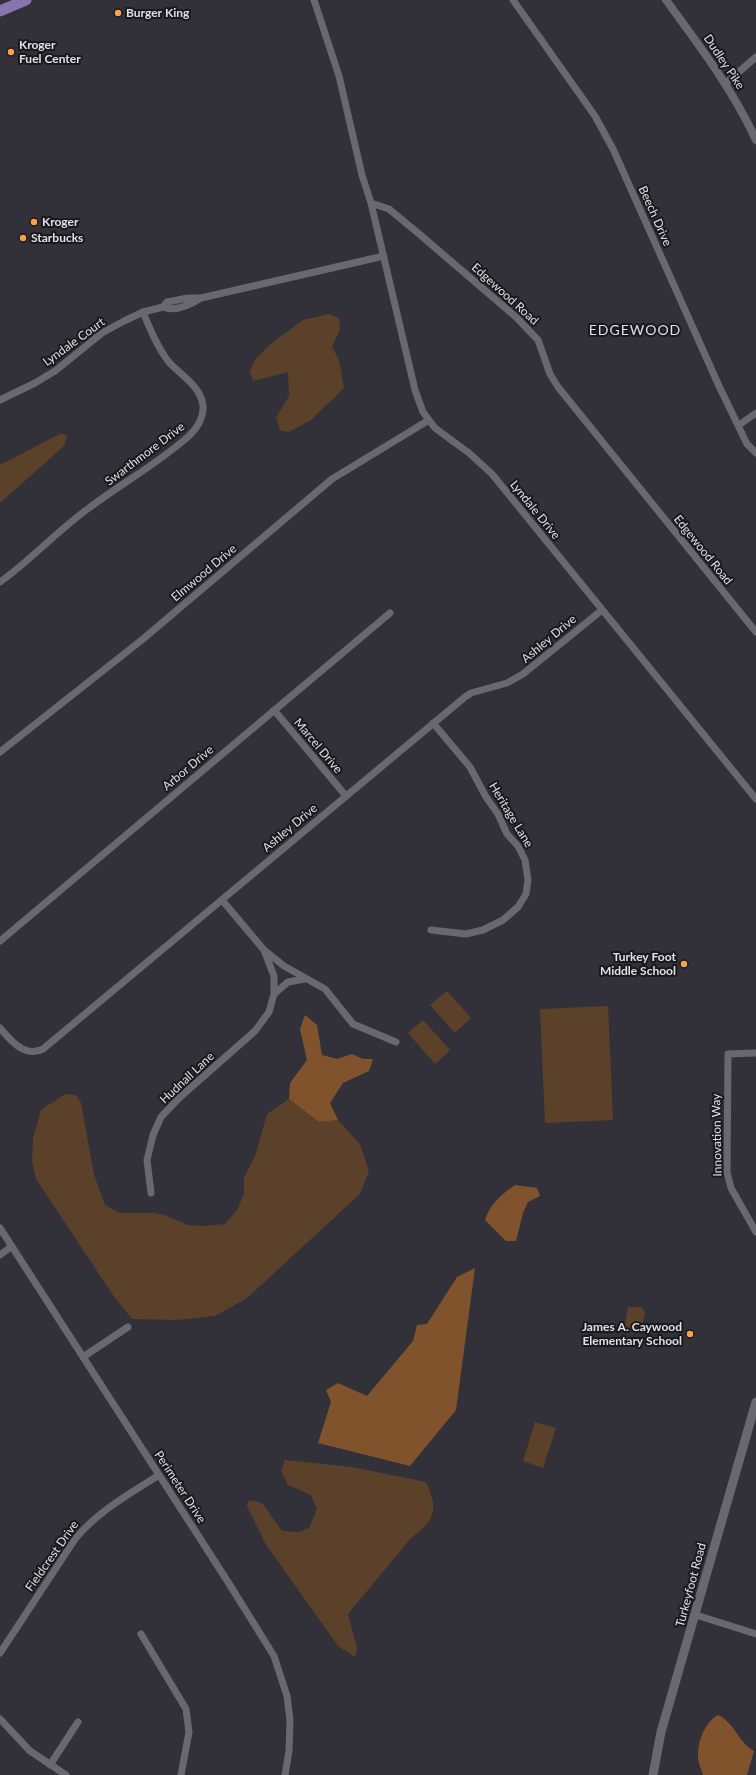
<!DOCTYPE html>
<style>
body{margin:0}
canvas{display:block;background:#323038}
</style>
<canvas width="756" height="1775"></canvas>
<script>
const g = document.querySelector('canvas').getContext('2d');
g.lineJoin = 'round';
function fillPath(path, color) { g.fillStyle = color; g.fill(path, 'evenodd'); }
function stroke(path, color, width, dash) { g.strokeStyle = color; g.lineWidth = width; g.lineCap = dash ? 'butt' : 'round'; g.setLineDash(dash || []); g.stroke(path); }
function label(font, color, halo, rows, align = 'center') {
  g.font = font + ' Lato,sans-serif'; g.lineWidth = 4; g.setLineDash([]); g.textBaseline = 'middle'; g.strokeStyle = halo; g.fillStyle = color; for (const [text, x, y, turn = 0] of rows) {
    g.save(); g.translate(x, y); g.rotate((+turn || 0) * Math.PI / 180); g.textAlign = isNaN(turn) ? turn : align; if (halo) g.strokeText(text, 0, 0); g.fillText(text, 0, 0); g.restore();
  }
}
fillPath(new Path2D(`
 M329,314L339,318L340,329L332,347L339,360L344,388L311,420L289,432L280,430L276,418L289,396L288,372L253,381L250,372L254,361L268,346L303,320Z
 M60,434L67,435L64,446L0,503V465Z
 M447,991L471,1018L455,1033L430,1005Z
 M608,1006L613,1120L545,1123L540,1009Z
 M423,1020L450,1050L435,1064L408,1033Z
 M65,1094L76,1095L81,1103L94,1175L105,1205L119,1213H153L164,1215L188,1225L204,1226L225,1224L237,1210L244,1194V1178L255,1156L267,1114L289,1099L319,1122L338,1120L360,1144L369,1171L360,1194L247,1298L215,1316L177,1320L132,1319L113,1295L36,1179L32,1162L33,1139L41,1110Z
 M628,1307H642L645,1313L641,1332L624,1330Z
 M535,1422L556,1428L543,1468L523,1461Z
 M285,1460L352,1467L426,1482C439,1510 435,1520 411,1538L348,1614L357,1648L355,1657L338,1646L265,1543L247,1506L249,1500L262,1503L282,1531L299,1532L309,1528L317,1509L311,1495L288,1485L281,1471Z`), '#5b412a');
fillPath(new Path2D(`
 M305,1015L317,1025L322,1055L337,1059L352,1054L363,1059H373L369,1071L343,1083L330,1103L338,1120L319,1122L289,1099L290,1083L307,1060L300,1029Z
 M515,1185L537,1188L540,1196L528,1202L523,1213L516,1241H506L485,1220C490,1204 502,1194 515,1185Z
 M475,1268L456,1410L410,1466L318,1443L331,1402L326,1390L338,1383L367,1396L413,1341L417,1325L427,1324L457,1277Z
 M718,1715C735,1723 738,1742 754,1751L747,1775H703C702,1771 700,1767 699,1763C695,1747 704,1722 718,1715Z`), '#80532c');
stroke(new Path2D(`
 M314,0L339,76L362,175L371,203L389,209L418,233L516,317L538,340L550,374L558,387L756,632
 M513,0L595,116L613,149L719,386L747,444L756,453
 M725,84L756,57
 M371,203L415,390L423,412L435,428L469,453L492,474L756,799
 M163,307C175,312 190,305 201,298
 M0,400L35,383L55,371L102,333L124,321L143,312L163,307L167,302L188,298H201L384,256
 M739,425L756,413
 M0,582C31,560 58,530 89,508C122,483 159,463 190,435C198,427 204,417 203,405C200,385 180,375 168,361C157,346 150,329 143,312
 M274,710L346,796
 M0,752L143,639L332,479L429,420
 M222,900L264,950L284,966L325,989L353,1024L396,1042
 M431,930L466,934L483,930L503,920L518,907L526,894L528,880L525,860L518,846L507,834L498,814L486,797L470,767L433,723
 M0,941L390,613
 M274,994L288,982L305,979
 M0,1028C11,1041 25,1058 43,1049L465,697L471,693L507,683L523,674L602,610
 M756,1053L728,1054L727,1172L731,1188L756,1232
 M151,1193L147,1160L153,1135L161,1117L179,1098L255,1031L269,1012L274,994V976L264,950
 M0,1228L228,1582L274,1656L287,1696L290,1720L289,1751L285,1775
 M0,1255L12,1246
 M83,1357L128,1327
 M696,1615L756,1634
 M141,1634L186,1709L189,1732L181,1775
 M0,1653L75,1539C98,1511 128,1495 159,1475
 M0,1719L30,1751L66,1775
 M50,1765L78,1722`), '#696770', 7);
stroke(new Path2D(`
 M666,0C699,45 733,90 756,140`), '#696770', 8);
stroke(new Path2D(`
 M653,1775L661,1732L756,1402`), '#696770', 9);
stroke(new Path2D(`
 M0,11L26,0`), '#8875b0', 11);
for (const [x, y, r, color] of [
 [118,13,4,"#f9a04d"],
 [11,52,4,"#f9a04d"],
 [34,222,4,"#f9a04d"],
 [23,238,4,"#f9a04d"],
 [684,964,4,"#f9a04d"],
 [690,1334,4,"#f9a04d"]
]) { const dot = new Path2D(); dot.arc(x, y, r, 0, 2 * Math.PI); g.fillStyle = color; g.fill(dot); stroke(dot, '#19181c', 1.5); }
label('bold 12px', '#e1e0e5', '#19181c', [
 ["Burger King",126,13],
 ["Kroger",19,45],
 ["Fuel Center",19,59],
 ["Kroger",42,222],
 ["Starbucks",31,238],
 ["Turkey Foot",676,957,"right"],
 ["Middle School",676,971,"right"],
 ["James A. Caywood",682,1327,"right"],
 ["Elementary School",682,1341,"right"]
], 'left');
label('12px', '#e1e0e5', '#19181c', [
 ["Dudley Pike",724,62,56],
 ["Beech Drive",655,216,66],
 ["Edgewood Road",505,294,42],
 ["Lyndale Court",74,342,-36],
 ["Swarthmore Drive",145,454,-37],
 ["Lyndale Drive",535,510,51],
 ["Edgewood Road",703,550,51],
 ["Elmwood Drive",204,573,-40],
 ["Ashley Drive",549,639,-40],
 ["Marcel Drive",318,746,50],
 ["Arbor Drive",188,768,-40],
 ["Heritage Lane",511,815,59],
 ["Ashley Drive",290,828,-40],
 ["Hudnall Lane",187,1078,-43],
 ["Innovation Way",717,1135,-91],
 ["Perimeter Drive",180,1487,57],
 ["Fieldcrest Drive",52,1556,-55],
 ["Turkeyfoot Road",691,1585,-75]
]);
g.letterSpacing = '1px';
label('14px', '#e0dee8', '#19181c', [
 ["EDGEWOOD",635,330]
]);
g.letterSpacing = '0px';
</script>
